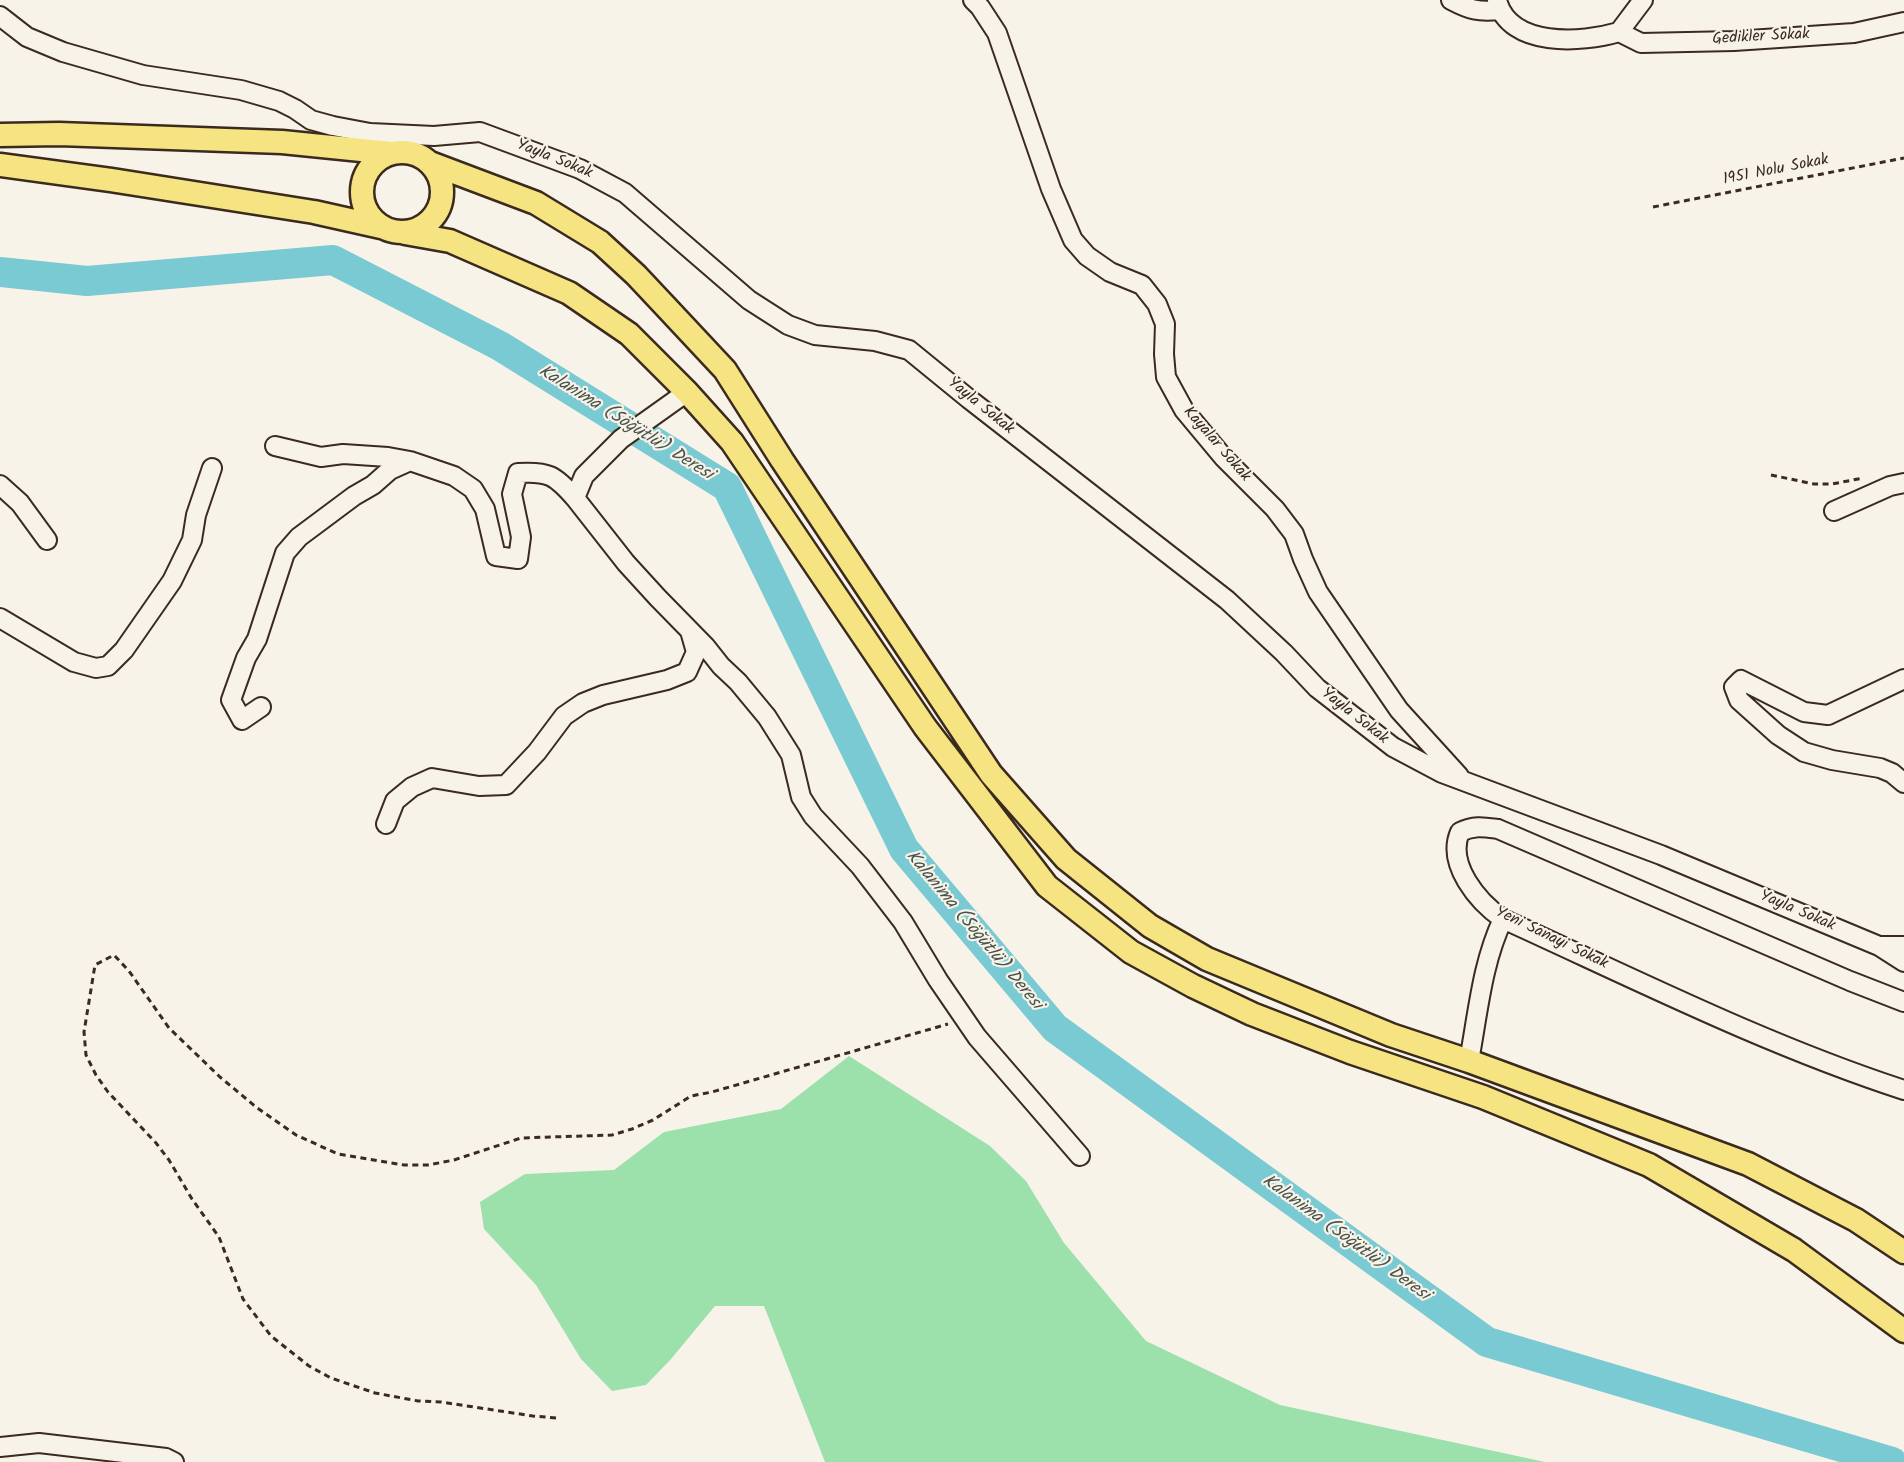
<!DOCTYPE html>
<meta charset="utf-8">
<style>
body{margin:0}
canvas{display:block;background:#f7f3e8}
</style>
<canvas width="1904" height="1462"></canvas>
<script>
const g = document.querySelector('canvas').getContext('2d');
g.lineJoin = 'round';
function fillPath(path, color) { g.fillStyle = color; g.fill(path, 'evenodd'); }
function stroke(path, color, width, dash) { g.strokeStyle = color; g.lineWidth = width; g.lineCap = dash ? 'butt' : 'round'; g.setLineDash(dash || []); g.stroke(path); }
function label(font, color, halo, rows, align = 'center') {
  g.font = font + ' Kalam,sans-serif'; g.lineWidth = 4.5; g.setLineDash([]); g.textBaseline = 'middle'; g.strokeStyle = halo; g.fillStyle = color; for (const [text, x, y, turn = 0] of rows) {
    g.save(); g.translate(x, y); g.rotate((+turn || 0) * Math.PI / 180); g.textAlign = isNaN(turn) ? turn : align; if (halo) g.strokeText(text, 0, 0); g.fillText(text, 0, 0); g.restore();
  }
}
fillPath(new Path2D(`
 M849,1056L990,1146L1026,1181L1064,1243L1146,1341L1280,1405L1545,1462H825L764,1306H715L671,1359L646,1385L612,1391L581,1359L536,1285L484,1229L480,1202L525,1174L614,1170L664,1132L781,1109Z`), '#9ce0ac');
stroke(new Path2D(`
 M0,272L87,281L333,260L500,346L727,487L904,849L1055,1028L1487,1342L1892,1462`), '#79cad2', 30);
const minor = new Path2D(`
 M973,0L980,7L997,33L1051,189L1073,240L1087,256L1110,272L1142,285L1157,304L1165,324L1164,354L1166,377L1184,410L1224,458L1275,509L1294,534L1303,559L1318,592L1399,710L1459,776
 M1451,0C1470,10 1478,12 1499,10
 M1497,0C1509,48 1582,43 1619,32L1643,0
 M0,16L27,37L63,52L143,75L241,90L279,101L295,109L311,120L333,126L370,133L434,136L480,132L580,169L625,193L749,300L788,325L815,335L875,341L909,350L969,399L1227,600L1284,653L1317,688L1393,747L1442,773L1661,855L1879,946H1904
 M1619,32L1641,43L1734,41L1854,33L1904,22
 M687,392L621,439L584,476L575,498L626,563L658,598L706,647L721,666L738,682L767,717L791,755L801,797L813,816L860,866L903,922L938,980L977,1037L1080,1156
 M275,446L321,457L343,454L388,457L410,461
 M0,485L20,503L47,540
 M1834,511L1890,486L1904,483
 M0,618L74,662L96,668L108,666L124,650L172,581L192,540L196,515L212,468
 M1904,679L1828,715L1804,712L1741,680L1734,687L1739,700L1778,735L1804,752L1832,760L1880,768L1892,773L1904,783
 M261,707L242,720L231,700L246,658L257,639L285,553L299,537L354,496L373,485L390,470L410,461L454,476L473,489L485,509L496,556L518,559L521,537L512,494L518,473C548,471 555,475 575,498
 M386,824L395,801L412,787L432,778L479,786L506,785L537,752L564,716L583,703L603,695L667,680L687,672L696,652L690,631
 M1879,946L1904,962
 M1904,1002L1850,981L1498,829C1484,827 1474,825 1460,832C1446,864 1478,902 1503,919C1635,979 1766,1045 1904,1090
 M1469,1061C1478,1013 1482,963 1503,919
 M0,1447L39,1443L166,1458L174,1462`);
const major = new Path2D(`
 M0,135L59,134L282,142L391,153
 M362 192a40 40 0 1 1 80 0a40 40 0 1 1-80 0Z
 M430,163L536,203L600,242L636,275L667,308L725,370L782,460L991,774L1066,859L1150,926L1207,959L1391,1035L1469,1061L1748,1164L1856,1220L1904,1252
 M0,165L111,180L314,212L381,227
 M405,233L450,241L569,293L629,334L687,392L732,442L925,727L1047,886L1131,952L1193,986L1252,1014L1350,1052L1483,1097L1649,1165L1794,1250L1904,1331`);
stroke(minor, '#3b2a1e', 22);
stroke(major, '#3b2a1e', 27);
stroke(new Path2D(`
 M1653,207L1904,158
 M1771,475L1814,484H1832L1863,478
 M556,1418L533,1416L441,1402L418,1401L375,1393L331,1378L309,1366L271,1336L243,1299L219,1237L192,1199L169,1160L156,1143L108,1092L96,1075L86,1055L84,1032L95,965L114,955L129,971L169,1028L220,1077L256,1107L296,1135L338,1154L404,1165H428L454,1160L521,1138L612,1135L632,1129L653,1120L691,1096L712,1092L948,1024`), '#3b2a1e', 3, [6, 4.5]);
stroke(minor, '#f7f3e8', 18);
stroke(major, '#f6e381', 22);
label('16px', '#3b2a1e', '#f7f3e8', [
 ["Gedikler Sokak",1761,38,-3],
 ["Yayla Sokak",554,160,22],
 ["1951 Nolu Sokak",1776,171,-11],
 ["Yayla Sokak",980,407,39],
 ["Kayalar Sokak",1216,445,49],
 ["Yayla Sokak",1354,717,38],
 ["Yayla Sokak",1797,912,23],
 ["Yeni Sanayi Sokak",1551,939,26]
]);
label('italic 18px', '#4a524b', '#f7f3e8', [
 ["Kalanima (Söğütlü) Deresi",625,424,32],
 ["Kalanima (Söğütlü) Deresi",973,931,50],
 ["Kalanima (Söğütlü) Deresi",1345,1239,36]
]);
</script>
